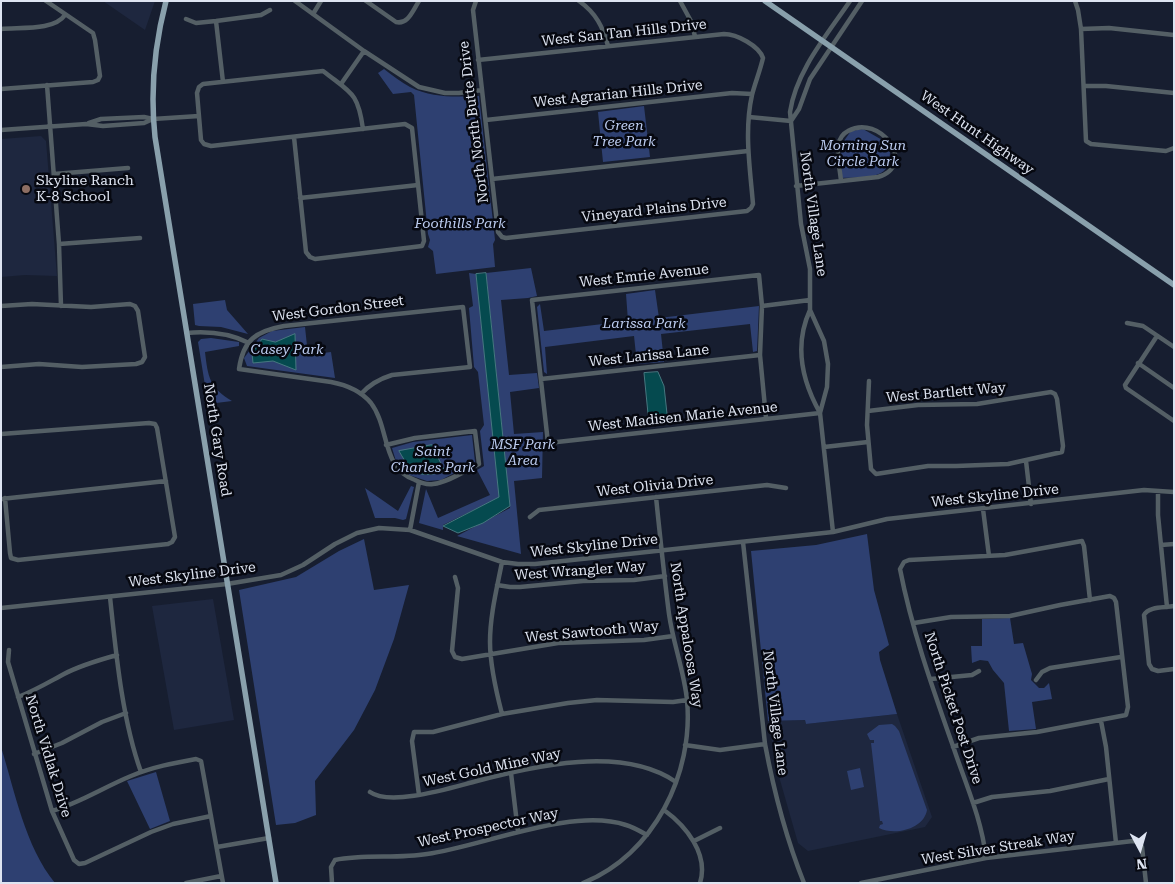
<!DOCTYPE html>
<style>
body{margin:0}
#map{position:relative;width:1175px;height:884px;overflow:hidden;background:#171e30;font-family:"Roboto Serif",serif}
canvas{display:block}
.frame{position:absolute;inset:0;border:2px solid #dee4f1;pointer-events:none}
.north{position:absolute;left:1115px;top:824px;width:50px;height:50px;-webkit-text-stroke:4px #060810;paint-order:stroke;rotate:174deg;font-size:14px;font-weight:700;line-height:20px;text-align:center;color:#dee4f1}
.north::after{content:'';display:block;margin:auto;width:18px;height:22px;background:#dee4f1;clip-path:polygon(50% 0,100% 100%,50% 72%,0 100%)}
</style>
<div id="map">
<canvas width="1175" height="884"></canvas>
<div class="frame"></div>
<div class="north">N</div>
</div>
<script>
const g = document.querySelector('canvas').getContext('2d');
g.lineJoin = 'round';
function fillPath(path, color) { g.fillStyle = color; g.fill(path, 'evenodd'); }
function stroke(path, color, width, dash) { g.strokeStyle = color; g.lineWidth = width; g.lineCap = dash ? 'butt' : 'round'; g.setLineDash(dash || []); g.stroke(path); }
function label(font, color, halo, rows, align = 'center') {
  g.font = font + ' "Roboto Serif",serif'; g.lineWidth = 5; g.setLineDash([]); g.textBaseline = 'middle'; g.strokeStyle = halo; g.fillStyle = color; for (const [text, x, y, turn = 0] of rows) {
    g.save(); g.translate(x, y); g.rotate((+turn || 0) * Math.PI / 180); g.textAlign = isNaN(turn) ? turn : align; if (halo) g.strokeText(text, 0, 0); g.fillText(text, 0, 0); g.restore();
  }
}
fillPath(new Path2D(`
 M103,1H155L145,30Z
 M41,136L46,141L57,276L25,275L1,277V139Z
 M213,599L234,720L174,730L152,606Z
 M897,714L932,817L925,827L808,851L798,843L778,773L768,721L805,720L806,724Z`), '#1e273f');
fillPath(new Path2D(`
 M384,69C392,75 401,82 410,87C432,98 455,97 479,96L495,240L493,244L495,267L436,274L433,251L428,247L430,240L428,234L414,95L411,92L393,94L378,73Z
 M644,106L650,157L603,162L598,112Z
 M863,129L884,141L890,151C890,156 889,163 887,167C880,180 855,177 842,178L841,145L851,131Z
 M531,268L537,296L528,298L501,300L509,375L537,373L539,388L510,392L514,434L543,432L542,478L514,481L521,554L457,536L510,508L486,273Z
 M469,273L476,274L500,497L443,525V530L419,523L426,489L438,518L490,495L477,470L484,466L480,431L484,425L478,372L474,367L469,308L473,306Z
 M655,290L659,318L759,306L757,351L753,352L750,324L661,334L664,362L637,364L634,336L545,347L547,374L544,372L537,307L540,304L544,331L628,321L626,294Z
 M225,300L227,310L248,334L221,327L199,326L195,325L193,304Z
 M305,327L308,355L331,352L335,378L247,366L244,358L259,338L272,331Z
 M211,338L239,342V346L205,352C208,377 209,387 232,401L208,404L198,342L201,339Z
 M472,435L475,462L441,480L427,481L409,475L396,461L392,448L413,442Z
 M411,486L414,487L406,519L403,520L395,518H375L365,488L398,511Z
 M867,534L874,590L889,645L879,652L880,660L897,714L806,724L805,720L768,721L751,551L816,545Z
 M364,539L374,590L409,585L394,639L375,690L354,730L315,781L316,815L295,823L276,825L239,590L296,577L339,551Z
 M1010,618L1014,644L1023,643L1032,674L1031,680L1039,688H1044L1049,683L1052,699L1032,702L1036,729L1009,731L1004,683L993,670L988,661L980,660L972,663L971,646H982V619Z
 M892,724L895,726L899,731L927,810C924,829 895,836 879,828L880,825L883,824L882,821H880L871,743H874V740H870L867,734L879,725Z
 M1,747C15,792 25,846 55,883H1Z
 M860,768L864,787L851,790L847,771Z
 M156,772L170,821L150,829L127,781Z`), '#2e4071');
const water = new Path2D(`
 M486,273L510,506L483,523L458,533L443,526L499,497L476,274Z
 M295,334L296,370L273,361L253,363L252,353L262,339L275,342Z
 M658,372L664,386L668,423L649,424L644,373Z
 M432,445L445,472C418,477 413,476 399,451Z`);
fillPath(water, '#054a4f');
stroke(water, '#467880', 1);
stroke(new Path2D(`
 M295,1L364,51L419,87L445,93H459L482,90
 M366,1L396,22C408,25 413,10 419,1
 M476,1L473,10L498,232L502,237L506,238L747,211L751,208L753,204C750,168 744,131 752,95C755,83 760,71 763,58C759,46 737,34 724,34L478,60
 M579,1C596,13 603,27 608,46
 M680,1L692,23L695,37
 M1075,1L1078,10L1081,29L1086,141L1091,144L1166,151L1174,148
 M313,14L321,1
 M186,19L196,23L216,21L261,15L270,10
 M216,21L223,82
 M1,29C20,27 54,31 65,15
 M1081,29L1109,28L1174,35
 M341,84L364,51
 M47,85L59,244L61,306
 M1084,86H1106L1174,93
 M1,89L93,82L98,80L100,76L95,40L93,33L46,1
 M749,117L791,121
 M486,120L732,93L752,94
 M791,121L799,109L810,79L862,1
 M89,123L101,119L144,117L153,119L199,116
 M1,130L86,124L103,126L144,123L153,119
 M294,137L306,252L310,257L315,259L422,246L424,241L412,128L405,124L211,146L204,144L201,140L197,93L199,87L203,84L323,71C351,93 358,92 363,129
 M54,174L128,168
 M492,179L748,151
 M796,186L878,177C918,165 880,113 848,131C842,134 839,140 838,146C837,157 840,170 841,181
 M300,198L418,185
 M59,244L140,238
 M1,306L32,304L91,307L130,304L135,306L138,311L145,357L142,362L136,364L82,367L39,364L1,367
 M762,306L810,300
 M810,310C794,345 802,381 820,413
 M1127,323L1143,326L1174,347
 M187,333C209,331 229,333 249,343
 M1157,336L1125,385L1126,388L1174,421
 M1138,363L1174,388
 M541,379L760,355
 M361,394C370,384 379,379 392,375L470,367L463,307L284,326C256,331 243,340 239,369L331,382C347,385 361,391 371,403C390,428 381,468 415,480C421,483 427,485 433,484C449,482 464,471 479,464L475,431L415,438L386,445
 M868,411L918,405L977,404L1051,392L1055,394L1057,399L1063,446L1062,452L1008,464L956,466H928L876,474L871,469L867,425L869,381
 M766,418L760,355L762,306L759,275L532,300L548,443L820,413
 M1,434L149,423L155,424L157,428L175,537L172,542L168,544L18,560L11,558L10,553L5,498
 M824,447L868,442
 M1026,461L1031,504
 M1158,491V515L1167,607
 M1,499L166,481
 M983,509L989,556
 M530,517L539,510L767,485L786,488
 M410,530L419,482
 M833,532L820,413L827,387L828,364L824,341L810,310V269L801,224L790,112C796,71 827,35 850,1
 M743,542L765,744C774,792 786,838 804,883
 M1161,545L1174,544
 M455,577L458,588L452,651L455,657L462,659L558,643L644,640L673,636
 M497,585L510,587H520L583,581L634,580L665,576
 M110,597C116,653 122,719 141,772
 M1174,606C1164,608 1149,606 1144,615L1149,664L1152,669L1158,671L1174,669
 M1,608L227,584L281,575L303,565L335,544L357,533L379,528L410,530L502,562L518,564H535L833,532L887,519L1144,490L1174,492
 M914,623L951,617L1010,616L1060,605L1110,596L1114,598L1116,602L1128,707L1126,715L1037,732L979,738L953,747
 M9,650L8,662L52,811L74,860L79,864L85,863L151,832L173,824L211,816
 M931,679L972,675L979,671
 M1036,680L1042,672L1050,668L1121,657
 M18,697C34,691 49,682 64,674C81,665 99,660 117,655
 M502,714C496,691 490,666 490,642C490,615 497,588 502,562
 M1101,721L1106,747L1116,843
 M685,745L720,750L765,744
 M34,754L62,743L102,722L126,713
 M511,773L518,832
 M370,792C391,807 453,787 477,781C536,766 622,745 676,782
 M419,795L412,741L414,732H433L502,714L568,703L597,700L673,702L687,700
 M973,803L992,797L1050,791L1109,779
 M664,810C686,826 709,854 700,883
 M52,811C80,803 104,787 131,776C152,767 174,763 196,759L201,761L223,883
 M694,841L720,828
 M217,847L269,838
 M986,858C982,821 967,787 955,752C934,692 912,631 900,569L904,562L909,560L1005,555L1082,541L1084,546L1090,600
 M186,883L221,876
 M332,883L331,867L335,860C365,854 397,859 427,854C484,846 571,807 626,825C633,827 640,831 647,835
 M583,883C654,855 694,773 687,700C684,671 673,643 669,614C664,575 660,536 656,497
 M861,883L986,858L1133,841L1139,842L1142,847L1146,883`), '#545f65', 4.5);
stroke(new Path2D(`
 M166,1C154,47 150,90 155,137L276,883
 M765,1L1174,285`), '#89a0ac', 5.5);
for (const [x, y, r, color] of [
 [26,189,5,"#8d6e63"]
]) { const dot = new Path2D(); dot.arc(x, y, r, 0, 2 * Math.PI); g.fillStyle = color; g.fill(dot); stroke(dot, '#060810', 2); }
label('14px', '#dee4f1', '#060810', [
 ["West San Tan Hills Drive",624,33,-6],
 ["West Agrarian Hills Drive",618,94,-6],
 ["North North Butte Drive",474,122,-97],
 ["West Hunt Highway",977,133,35],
 ["Vineyard Plains Drive",654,210,-6],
 ["North Village Lane",813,214,82],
 ["West Emrie Avenue",644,276,-6],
 ["West Gordon Street",338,309,-7],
 ["West Larissa Lane",649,356,-6],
 ["West Bartlett Way",946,393,-5],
 ["West Madisen Marie Avenue",683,417,-6],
 ["North Gary Road",217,440,81],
 ["West Olivia Drive",655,486,-6],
 ["West Skyline Drive",995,496,-6],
 ["West Skyline Drive",594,546,-6],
 ["West Wrangler Way",580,571,-4],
 ["West Skyline Drive",192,575,-7],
 ["West Sawtooth Way",592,632,-5],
 ["North Appaloosa Way",686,635,81],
 ["North Picket Post Drive",953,708,72],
 ["North Village Lane",775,713,83],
 ["North Vidlak Drive",48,756,73],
 ["West Gold Mine Way",492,768,-12],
 ["West Prospector Way",488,828,-12],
 ["West Silver Streak Way",998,848,-9]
]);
label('italic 14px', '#bcccf0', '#060810', [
 ["Green",624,126],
 ["Tree Park",624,142],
 ["Morning Sun",863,146],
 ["Circle Park",863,162],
 ["Foothills Park",460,224],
 ["Larissa Park",644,324],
 ["Casey Park",287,350],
 ["MSF Park",523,445],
 ["Area",523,461],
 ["Saint",433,452],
 ["Charles Park",433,468]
]);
label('14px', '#dee4f1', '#060810', [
 ["Skyline Ranch",36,181],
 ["K-8 School",36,197]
], 'left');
</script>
